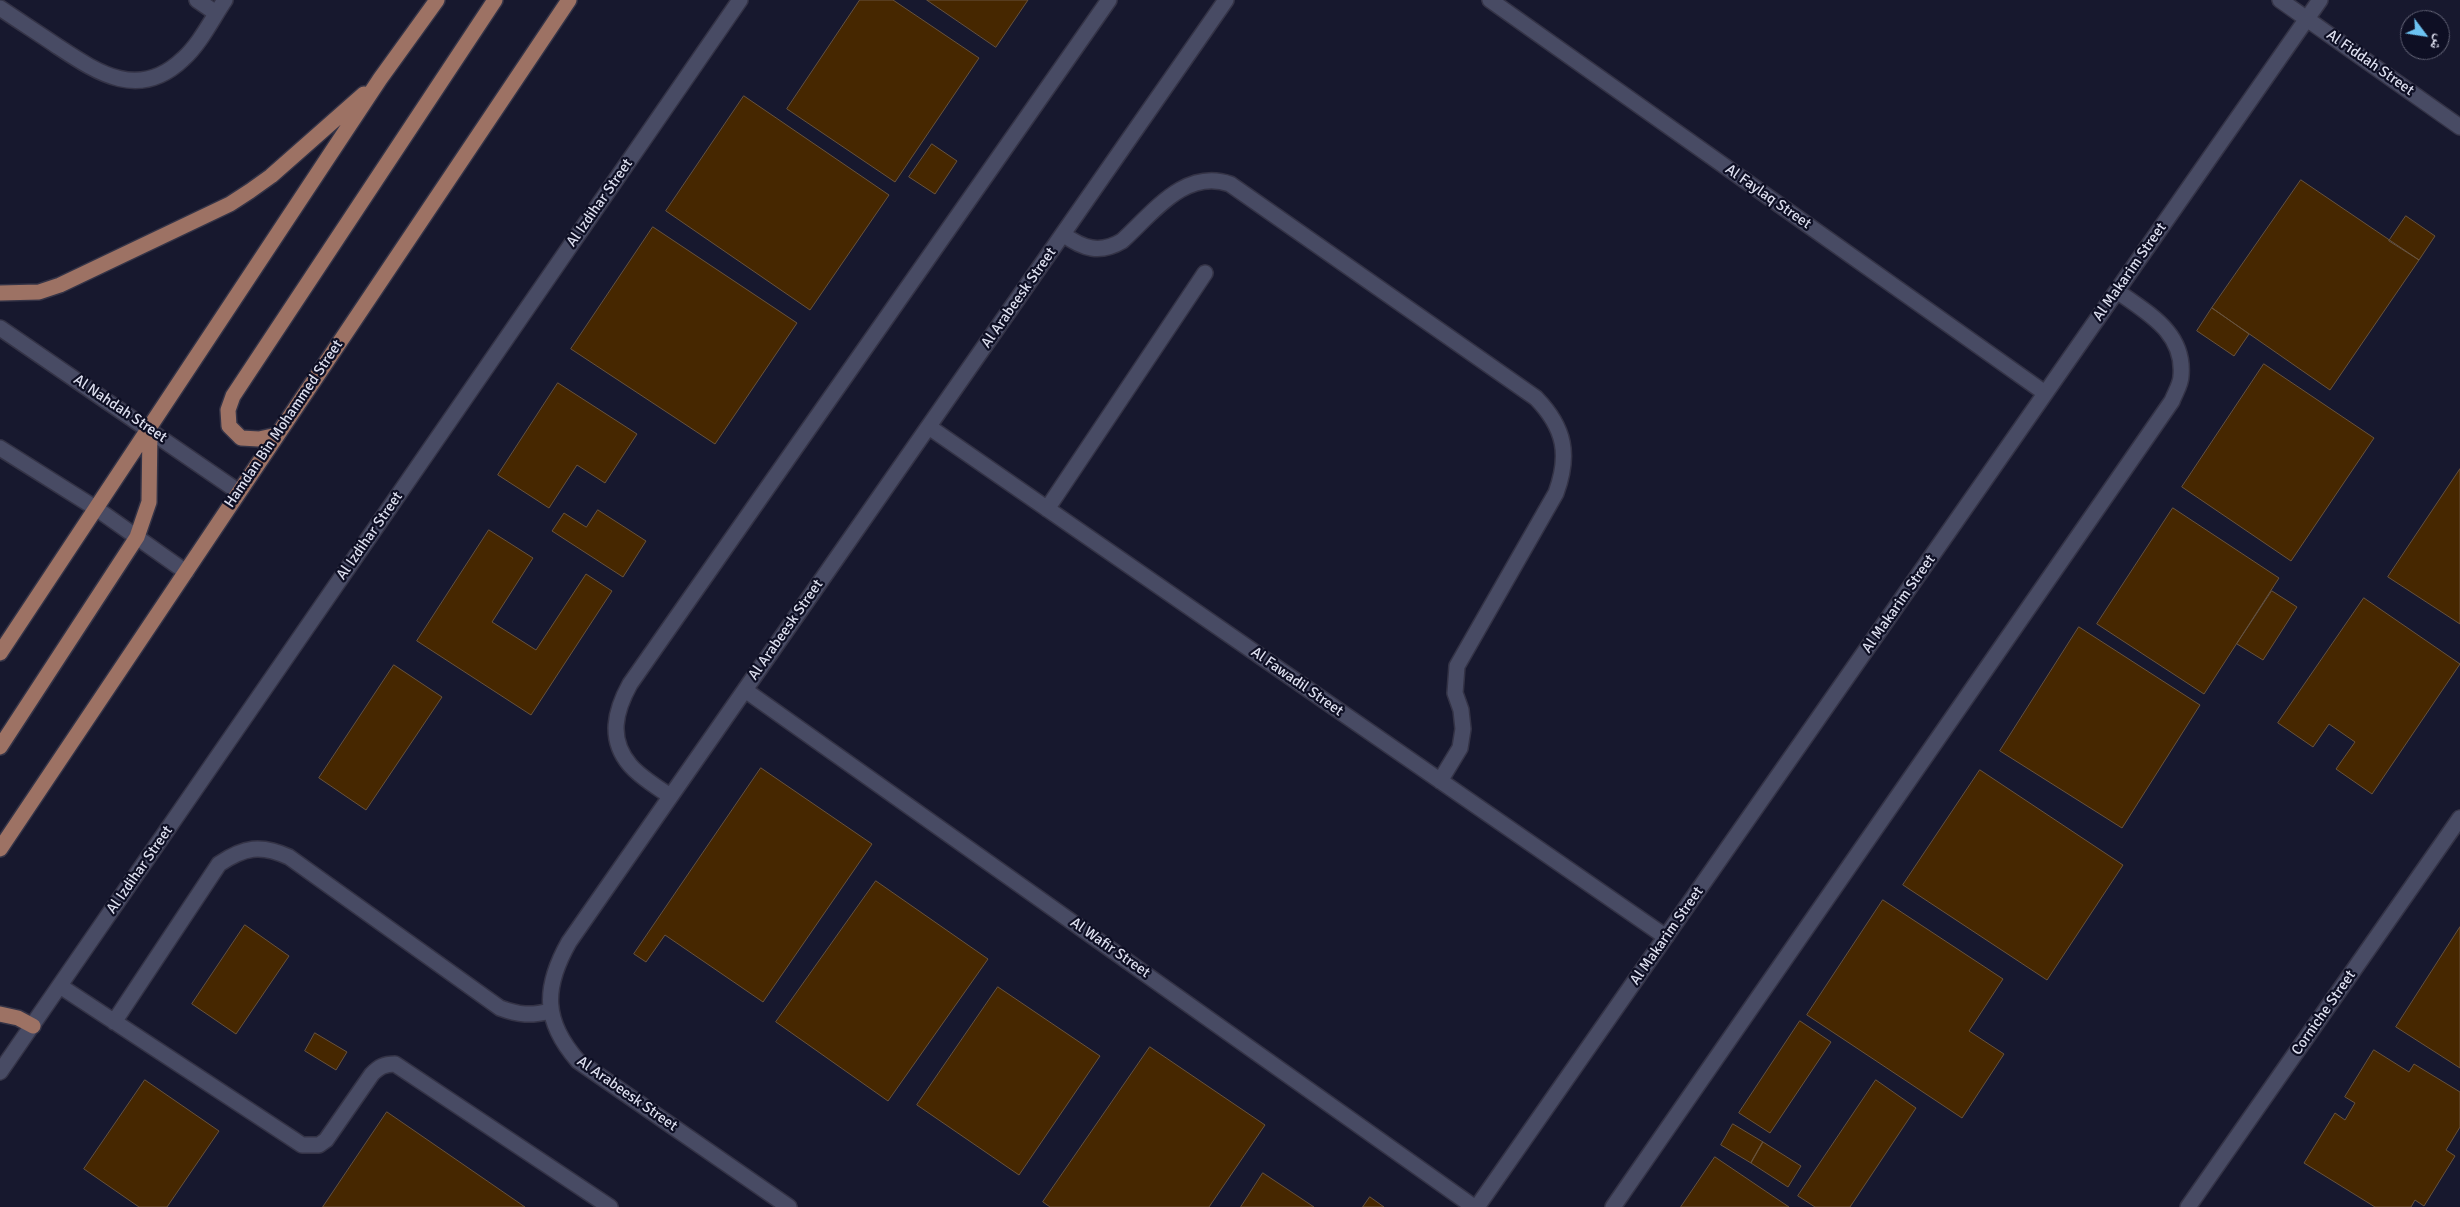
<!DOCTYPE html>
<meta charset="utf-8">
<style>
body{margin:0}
#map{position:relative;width:2460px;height:1207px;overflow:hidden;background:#17182e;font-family:Signika,"Noto Naskh Arabic",sans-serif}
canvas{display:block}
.north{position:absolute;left:2400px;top:10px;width:50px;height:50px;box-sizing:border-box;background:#0e0f24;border:1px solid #616275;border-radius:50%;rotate:121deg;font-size:14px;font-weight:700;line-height:20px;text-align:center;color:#dddfef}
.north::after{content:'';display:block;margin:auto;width:18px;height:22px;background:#6cc3f2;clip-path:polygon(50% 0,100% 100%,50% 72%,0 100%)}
</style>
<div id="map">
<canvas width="2460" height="1207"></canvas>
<div class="north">ش</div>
</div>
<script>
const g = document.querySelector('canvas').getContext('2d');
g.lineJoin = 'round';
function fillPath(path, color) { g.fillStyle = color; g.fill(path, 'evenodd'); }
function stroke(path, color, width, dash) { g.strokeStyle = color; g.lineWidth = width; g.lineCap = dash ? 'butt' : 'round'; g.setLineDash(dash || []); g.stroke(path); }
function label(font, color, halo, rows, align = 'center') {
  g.font = font + ' Signika,sans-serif'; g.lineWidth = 4.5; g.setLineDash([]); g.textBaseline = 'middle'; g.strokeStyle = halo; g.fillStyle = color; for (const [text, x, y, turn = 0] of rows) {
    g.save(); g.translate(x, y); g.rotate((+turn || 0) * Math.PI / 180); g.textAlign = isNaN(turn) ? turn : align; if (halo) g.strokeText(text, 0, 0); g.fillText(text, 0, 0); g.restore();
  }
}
const building = new Path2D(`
 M860,0H893L979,58L895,182L787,109Z
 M927,0H1028L996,47Z
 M744,96L889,195L810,310L666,211Z
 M932,144L957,161L935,194L909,177Z
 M2301,180L2419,260L2330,390L2212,308Z
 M2406,216L2435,236L2419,260L2389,241Z
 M653,227L797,323L715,444L571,349Z
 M2212,308L2249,334L2234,356L2197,331Z
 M2264,364L2374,438L2291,561L2182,487Z
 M558,383L637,434L605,483L577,465L549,508L498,475Z
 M2460,469V624L2388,577Z
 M2173,508L2279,578L2204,694L2097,624Z
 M598,510L646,541L623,577L552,531L564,513L586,527Z
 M489,530L533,558L492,622L536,650L586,574L612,591L531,715L417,641Z
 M2272,591L2297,607L2263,660L2237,644Z
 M2364,598L2460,664L2372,794L2336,769L2355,742L2329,724L2313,747L2278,723Z
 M2079,627L2200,705L2122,828L2000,751Z
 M394,665L442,697L366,810L319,778Z
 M761,768L872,844L763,1002L665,935L646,962L634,954Z
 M1980,770L2123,865L2047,980L1903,885Z
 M876,881L988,959L888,1101L776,1022Z
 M1883,900L2003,979L1969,1031L2004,1054L1962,1118L1807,1015Z
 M245,925L289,956L236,1034L192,1004Z
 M2460,927V1068L2396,1027Z
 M998,987L1100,1056L1019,1175L917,1105Z
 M1800,1021L1831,1042L1770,1133L1739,1113Z
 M315,1033L347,1052L336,1070L305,1051Z
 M1150,1047L1265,1125L1209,1207H1050L1043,1202Z
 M2374,1050L2409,1072L2414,1064L2460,1092V1127L2446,1150L2455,1156L2424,1206L2415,1200L2411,1207H2375L2304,1163L2335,1113L2345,1120L2355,1103L2345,1097Z
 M145,1080L219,1131L167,1207H139L84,1169Z
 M1876,1080L1916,1108L1850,1207H1815L1798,1196Z
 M387,1112L525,1207H323Z
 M1733,1124L1763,1142L1751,1163L1721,1145Z
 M1763,1142L1801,1166L1788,1187L1751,1163Z
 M1715,1157L1789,1207H1681Z
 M1263,1173L1314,1207H1241Z
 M1370,1197L1384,1207H1363Z`);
fillPath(building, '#462700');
stroke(building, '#68533d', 1);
const minor = new Path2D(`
 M197,0L216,13
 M1490,0L2045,393
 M2280,0L2460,127
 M0,8C19,21 38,33 57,46C98,73 139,101 183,59C200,44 212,19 225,0
 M1063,234C1083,249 1100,254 1122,241C1153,213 1185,168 1230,184L1536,398C1565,428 1570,455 1556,493L1457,666L1455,693L1461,710L1463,729L1460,748L1440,781
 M0,328L239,492
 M929,427L1666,937
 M0,448L97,509L186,572
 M1047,509L1205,273
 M745,690L1474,1207
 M670,796C657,787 640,777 630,765C608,739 615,711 630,684L1109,0
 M60,986L302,1145H319L326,1140L372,1074C379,1067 384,1064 395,1064L610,1207
 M114,1022L219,864C244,847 261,844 289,857L500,1008C519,1015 531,1016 550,1011
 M0,1072L740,0
 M789,1207L578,1061C543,1021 543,988 569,942L1226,0
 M1477,1207L2320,0
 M1613,1207L2172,401C2175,393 2181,384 2181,376C2185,332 2147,313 2117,291
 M2188,1207L2460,818`);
const major = new Path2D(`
 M0,293L39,292L60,285L230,204L250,191L271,176L364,94
 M277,435L259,439L241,438L229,426L228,410L233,396L495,0
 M0,653L380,79L437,0
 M0,747L137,537L149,502L150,429
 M0,849L569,0
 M0,1014L18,1018L33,1026`);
stroke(minor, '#343346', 18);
stroke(major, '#343346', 18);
stroke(minor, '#484b64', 15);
stroke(major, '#9d7264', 15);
label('15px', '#dddfef', '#0e0f24', [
 ["Al Fiddah Street",2370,63,35],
 ["Al Faylaq Street",1768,197,35],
 ["Al Izdihar Street",600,203,-55],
 ["Al Makarim Street",2130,272,-55],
 ["Al Arabeesk Street",1019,298,-55],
 ["Al Nahdah Street",120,409,34],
 ["Hamdan Bin Mohammed Street",284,424,-56],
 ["Al Izdihar Street",370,536,-55],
 ["Al Makarim Street",1899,604,-55],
 ["Al Arabeesk Street",786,630,-55],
 ["Al Fawadil Street",1297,682,35],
 ["Al Izdihar Street",140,870,-55],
 ["Al Makarim Street",1667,936,-55],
 ["Al Wafir Street",1110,948,35],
 ["Corniche Street",2324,1013,-55],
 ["Al Arabeesk Street",627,1094,35]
]);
</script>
